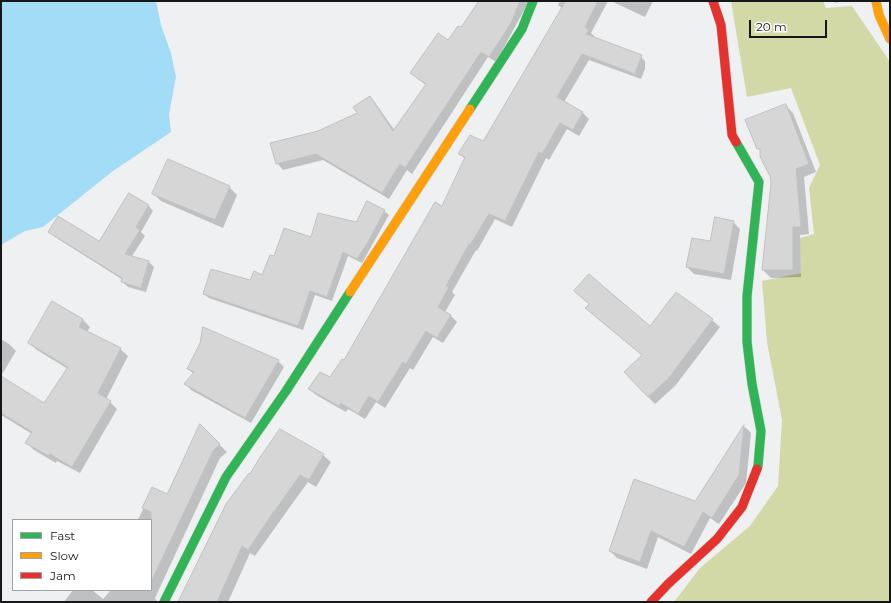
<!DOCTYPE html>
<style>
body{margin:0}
#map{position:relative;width:891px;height:603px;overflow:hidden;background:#eef0f2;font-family:Montserrat,sans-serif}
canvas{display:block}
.frame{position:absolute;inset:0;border:2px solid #161718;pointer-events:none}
.legend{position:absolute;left:12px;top:519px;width:140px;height:72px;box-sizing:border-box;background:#fff;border:1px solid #a2a2a3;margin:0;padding:5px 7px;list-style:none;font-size:12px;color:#161718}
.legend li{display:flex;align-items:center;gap:8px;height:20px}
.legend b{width:20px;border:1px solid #a2a2a3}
.scale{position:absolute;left:749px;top:20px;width:78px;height:18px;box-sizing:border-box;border:2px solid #161718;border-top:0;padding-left:5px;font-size:12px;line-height:14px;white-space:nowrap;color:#161718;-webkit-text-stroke:3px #fff;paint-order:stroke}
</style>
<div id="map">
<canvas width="891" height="603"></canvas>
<div class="frame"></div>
<ul class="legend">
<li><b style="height:5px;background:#30b455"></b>Fast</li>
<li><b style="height:5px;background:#ff9f0a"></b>Slow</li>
<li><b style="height:5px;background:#e5322d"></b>Jam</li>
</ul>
<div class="scale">20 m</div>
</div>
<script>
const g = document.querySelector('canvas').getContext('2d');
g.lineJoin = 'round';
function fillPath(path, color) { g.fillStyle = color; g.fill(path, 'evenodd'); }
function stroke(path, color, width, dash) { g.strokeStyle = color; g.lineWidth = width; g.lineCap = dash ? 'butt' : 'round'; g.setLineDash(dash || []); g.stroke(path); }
fillPath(new Path2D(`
 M731,1H823L826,8L852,6L890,62V602H674L700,568L750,526L778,486L782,420L767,342L762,281L801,273L800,238L814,234L809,188L820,165L791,88L747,97Z`), '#d2d8a6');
fillPath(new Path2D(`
 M1,1H156L161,25L171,53L176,77L169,114L171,132L113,171L43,227L25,231L1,245Z`), '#a2dcf6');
fillPath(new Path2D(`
 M480,1H529L496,62L488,57L412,174L407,170L389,199L323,160L283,170L277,163L318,132L359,114L370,97L376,104L395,131L426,85L418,79L411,73L449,42L461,29Z
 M560,1H608L591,33L595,37L594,38L639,55L645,61V69L641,79L589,60L564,102L583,113L589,119L579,136L567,129L549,160L546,158L512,227L495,219L477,251L476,250L452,292L455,295L445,312L450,315L457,322L443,343L433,337L413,370L410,368L385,408L376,402L365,419L348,409L346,412L316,395L309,389L331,378L344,361L443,208L465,159L460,154L483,143L563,9L558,5Z
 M611,1H653L645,17Z
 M833,1H844L835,3Z
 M785,105L793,113L816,172L804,177L809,234L800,235L801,277L771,278L763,270L772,183L771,175L761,151L758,148Z
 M229,187L237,195L223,228L161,201L153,193Z
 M148,205L153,211L141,232L145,236L132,256L149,262L154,267L146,292L128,287L122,281L123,280L55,237L50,232L99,242Z
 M384,211L389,215L362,263L348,256L332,301L315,295L303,330L209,298L204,294L251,282L262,276L275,258L312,238L357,223Z
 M733,222L740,229L731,280L694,274L687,267L711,243Z
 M676,293L712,320L720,327L675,386L655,404L648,397L643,356L594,315L590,304L650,328Z
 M83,320L90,327L87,332L120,349L128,356L106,399L110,402L117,409L80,473L57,461L56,463L34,450L27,443L32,434L1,415V378L45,404L68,369L37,350L29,343Z
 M1,339L9,344L16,351L1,376Z
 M278,361L284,367L251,423L191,390L186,384L194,374L188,369Z
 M200,426L227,452L220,458L155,598L157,602H64L73,590H92L103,599L111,590H151V520H138L152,489L167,496Z
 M745,427L751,433L746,483L719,524L710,518L691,554L658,537L647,569L617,558L610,551L696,502Z
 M323,455L331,462L316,487L308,482L282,518L255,556L250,553L228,602H179L250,475Z`), '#0003');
const building = new Path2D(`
 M479,1H520L511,23L489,57L481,52L405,168L400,164L382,193L316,154L276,164L270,143L318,131L357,113L353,107L370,96L393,131L426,84L410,73L438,33L448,40L458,26L461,27Z
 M566,1H598L585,27L589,30L586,34L642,55L635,74L582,54L557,97L583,112L573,130L560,123L542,154L539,152L505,221L489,214L470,245L469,244L446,286L449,287L438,307L451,315L437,338L426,331L406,364L403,362L378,402L369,396L358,414L341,403L339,406L308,389L320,372L330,377L342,359L344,360L435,202L442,206L465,157L458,154L470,135L483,141Z
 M786,104L809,164L796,169L801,227H793V270H762L771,183L770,176L763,163L760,156V149H757L745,120Z
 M168,159L230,186L215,220L152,194Z
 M129,193L149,205L136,227L140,230L125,254L149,261L141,288L121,282L122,278L48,232L58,216L99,241Z
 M367,201L385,210L368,242L357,259L343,252L327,297L310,291L298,326L203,294L211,269L250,280L254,271L262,275L270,255L274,256L284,228L311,237L318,213L356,222Z
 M715,217L734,221L724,274L686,267L692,238L710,241Z
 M589,274L650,326L676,292L713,319L668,379L648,397L624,372L642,355L585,308L589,304L574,291Z
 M52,301L83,319L79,327L121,348L98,393L111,401L72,467L50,454L49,456L25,443L32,432L1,413V376L44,403L68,367L28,343Z
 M203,327L279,360L245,418L184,384L194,372L187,369L200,343Z
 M200,424L220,444L213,451L151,582V512L142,508L152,487L167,494Z
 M744,425L739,475L712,518L703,512L684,547L651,531L640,562L609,551L634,479L695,501Z
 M280,429L324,454L309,480L300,475L274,512V511L248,550L242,546L217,602H178L226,504L249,473L250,474L259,459Z`);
fillPath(building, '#d6d6d6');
stroke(building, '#c0c1c0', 1);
const fast = new Path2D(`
 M470,109L522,29L533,1
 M736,142L759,182L747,296V342L752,384L761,431L758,466L757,469
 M164,602L226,477L286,391L350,292`);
const slow = new Path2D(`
 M876,1L879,15L890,39
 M350,292L470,109`);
const jam = new Path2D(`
 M713,1L721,25L732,135L736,142
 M651,602L668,584L717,539L742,507L757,469`);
stroke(fast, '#cbcdce', 10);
stroke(slow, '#cbcdce', 10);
stroke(jam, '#cbcdce', 10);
stroke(fast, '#30b455', 9);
stroke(slow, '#ff9f0a', 9);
stroke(jam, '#e5322d', 9);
</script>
